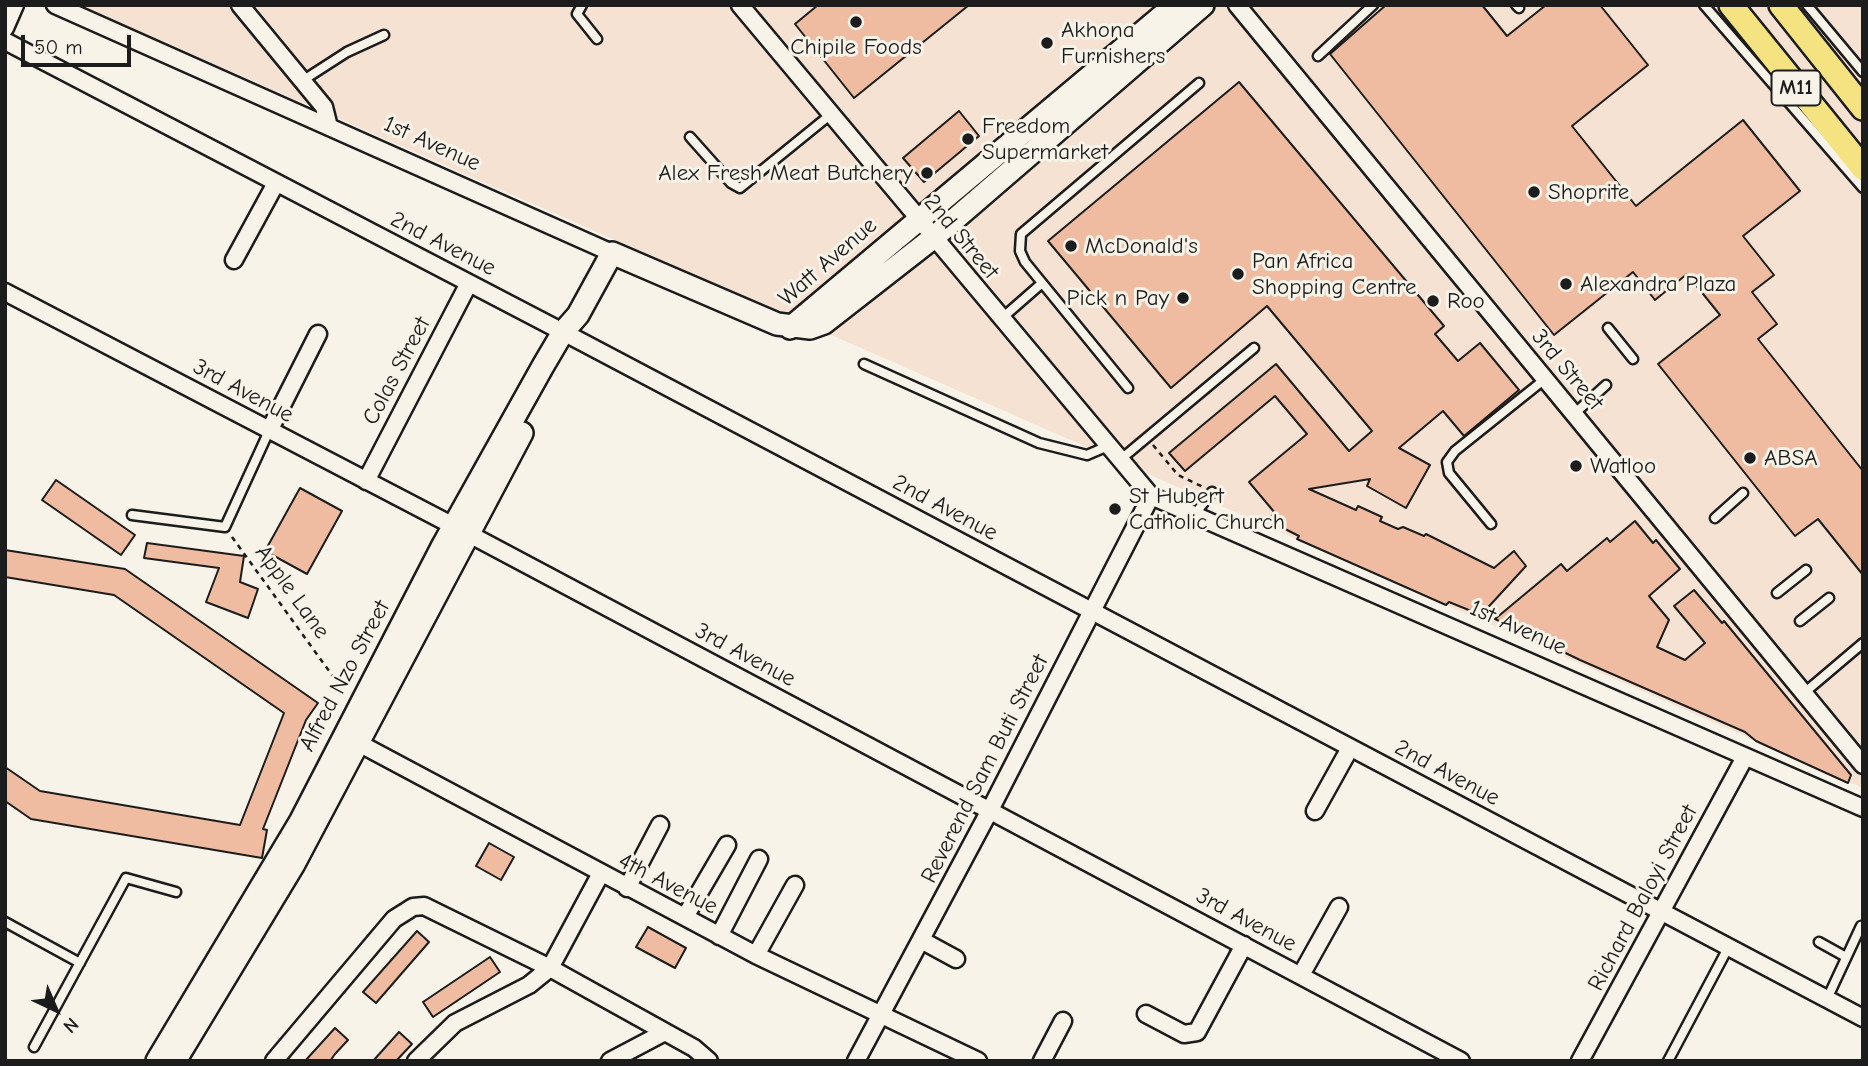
<!DOCTYPE html>
<style>
body{margin:0}
#map{position:relative;width:1868px;height:1066px;overflow:hidden;background:#f7f3e8;font-family:"Comic Neue",sans-serif}
canvas{display:block}
.frame{position:absolute;inset:0;border:7px solid #1c1c1c;pointer-events:none}
.north{position:absolute;left:21px;top:975px;width:70px;height:70px;-webkit-text-stroke:5px #f7f3e8;paint-order:stroke;rotate:136deg;font-size:19px;font-weight:700;line-height:28px;text-align:center;color:#1c1c1c}
.north::after{content:'';display:block;margin:auto;width:24px;height:32px;background:#1c1c1c;clip-path:polygon(50% 0,100% 100%,50% 72%,0 100%)}
.scale{position:absolute;left:21px;top:35px;width:110px;height:32px;box-sizing:border-box;border:4px solid #1c1c1c;border-top:0;padding-left:9px;font-size:21px;line-height:24px;white-space:nowrap;color:#1c1c1c;-webkit-text-stroke:5px #f7f3e8;paint-order:stroke}
</style>
<div id="map">
<canvas width="1868" height="1066"></canvas>
<div class="frame"></div>
<div class="north">N</div>
<div class="scale">50 m</div>
</div>
<script>
const g = document.querySelector('canvas').getContext('2d');
g.lineJoin = 'round';
function fillPath(path, color) { g.fillStyle = color; g.fill(path, 'evenodd'); }
function stroke(path, color, width, dash) { g.strokeStyle = color; g.lineWidth = width; g.lineCap = dash ? 'butt' : 'round'; g.setLineDash(dash || []); g.stroke(path); }
function label(font, color, halo, rows, align = 'center') {
  g.font = font + ' "Comic Neue",sans-serif'; g.lineWidth = 6; g.setLineDash([]); g.textBaseline = 'middle'; g.strokeStyle = halo; g.fillStyle = color; for (const [text, x, y, turn = 0] of rows) {
    g.save(); g.translate(x, y); g.rotate((+turn || 0) * Math.PI / 180); g.textAlign = isNaN(turn) ? turn : align; if (halo) g.strokeText(text, 0, 0); g.fillText(text, 0, 0); g.restore();
  }
}
fillPath(new Path2D(`
 M80,5H1863V788Z`), '#f5e2d3');
const building = new Path2D(`
 M818,5H969L854,98L795,24Z
 M1386,5H1482L1507,36L1546,5H1600L1648,65L1572,126L1636,206L1743,120L1800,191L1743,236L1774,275L1752,292L1777,324L1758,339L1863,471V575L1818,519L1795,536L1658,364L1720,315L1687,274L1655,300L1633,272L1554,335L1330,54Z
 M1239,82L1444,326L1435,334L1458,361L1480,343L1519,390L1464,436L1443,411L1399,448L1430,465L1406,508L1367,486L1370,479L1309,489L1356,510L1358,506L1382,517L1380,521L1398,529L1403,527L1424,536L1426,534L1494,568L1514,551L1526,566L1481,615L1449,602L1446,605L1297,539L1299,536L1267,520L1275,513L1249,482L1307,434L1275,396L1185,471L1169,453L1276,364L1349,451L1372,431L1267,306L1171,388L1048,241Z
 M959,111L979,136L924,182L903,158Z
 M56,480L135,535L121,555L42,500Z
 M300,488L342,511L307,574L265,551Z
 M1635,521L1653,543L1656,540L1680,569L1649,596L1669,620L1657,647L1685,660L1705,643L1674,606L1694,590L1722,623L1724,621L1851,775L1848,783L1756,741L1745,732L1580,660L1495,619L1561,564L1567,571L1607,538L1610,542Z
 M147,543L244,556L240,582L258,589L248,618L206,602L219,568L144,558Z
 M5,550L125,569L318,703L306,720L263,829L267,830L262,858L31,819L5,801V767L40,791L240,825L284,713L114,595L5,577Z
 M489,843L514,857L501,880L476,866Z
 M648,927L686,948L675,968L636,947Z
 M417,931L429,942L376,1003L363,992Z
 M490,957L500,972L433,1017L423,1002Z
 M335,1028L348,1040L335,1054L330,1061H305Z
 M399,1032L412,1044L396,1061H373Z`);
fillPath(building, '#efbca1');
stroke(building, '#1c1c1c', 2);
const lane = new Path2D(`
 M582,5L577,14L597,39
 M1516,5L1519,8
 M1704,5L1863,188
 M1807,5L1863,72
 M1318,56L1373,5
 M302,81L347,52L384,35
 M690,137L731,183L740,188L830,115
 M1001,319L1041,284
 M1608,328L1633,359
 M864,364L1039,443L1087,455L1108,446
 M1128,388L1025,262L1020,251L1021,234L1199,83
 M1574,414L1606,385
 M1120,460L1254,348
 M1195,514L1212,492
 M132,515L225,527L269,431
 M1715,518L1743,493
 M1491,524L1449,473L1447,462L1455,451L1545,379
 M1777,593L1806,570
 M1800,621L1829,598
 M1804,693L1863,643
 M5,922L80,963
 M1819,942L1846,957
 M1827,999L1861,926
 M34,1047L126,878L176,892
 M1668,1061L1728,948`);
const street = new Path2D(`
 M55,5L612,253
 M240,5L324,107L329,127
 M740,5L1151,496L1863,808
 M1237,5L1863,765
 M5,28L15,5
 M5,41L563,332L1863,1018
 M234,260L276,183
 M5,292L469,534L1461,1061
 M269,431L318,334
 M366,481L469,283
 M349,738L756,955L978,1061
 M1315,811L1350,748
 M627,888L660,825
 M685,917L727,845
 M719,936L759,859
 M921,940L956,959
 M756,955L795,885
 M1301,975L1339,907
 M1146,1014L1184,1034L1197,1032L1244,945
 M274,1061L394,919L413,907L424,906L550,968L694,1048L709,1061
 M416,1061L455,1023L529,985L550,968L600,875
 M610,1061L665,1032
 M856,1061L990,810L1151,496
 M1042,1061L1063,1021
 M1580,1061L1745,757`);
const secondary = new Path2D(`
 M790,328L1175,5
 M157,1061L300,822L443,545L543,366L563,332L578,315L612,253L777,324L810,328L824,323L933,238L1203,5
 M175,1061L294,864L522,433`);
const primary = new Path2D(`
 M1731,5L1863,168
 M1781,5L1863,108`);
stroke(lane, '#1c1c1c', 13);
stroke(street, '#1c1c1c', 21);
stroke(secondary, '#1c1c1c', 26);
stroke(primary, '#1c1c1c', 28);
stroke(new Path2D(`
 M1153,445L1178,475L1203,487
 M232,537L345,693`), '#1c1c1c', 2.5, [5, 5]);
stroke(lane, '#f7f3e8', 8);
stroke(street, '#f7f3e8', 16);
stroke(secondary, '#f7f3e8', 21);
stroke(primary, '#f5e382', 23);
for (const [x, y, r, color] of [
 [856,22,7,"#1c1c1c"],
 [1047,43,7,"#1c1c1c"],
 [968,139,7,"#1c1c1c"],
 [927,173,7,"#1c1c1c"],
 [1534,192,7,"#1c1c1c"],
 [1071,246,7,"#1c1c1c"],
 [1238,274,7,"#1c1c1c"],
 [1566,284,7,"#1c1c1c"],
 [1183,298,7,"#1c1c1c"],
 [1433,301,7,"#1c1c1c"],
 [1750,458,7,"#1c1c1c"],
 [1576,466,7,"#1c1c1c"],
 [1115,509,7,"#1c1c1c"]
]) { const dot = new Path2D(); dot.arc(x, y, r, 0, 2 * Math.PI); g.fillStyle = color; g.fill(dot); stroke(dot, '#f7f3e8', 2.5); }
for (const [x, y, w] of [
 [1796,88,49]
]) { const box = new Path2D(); box.roundRect(x - w / 2, y - 17.5, w, 35, 5); g.fillStyle = '#f7f3e8'; g.fill(box); stroke(box, '#1c1c1c', 2); }
label('bold 21px', '#1c1c1c', null, [
 ["M11",1796,88]
]);
label('23px', '#1c1c1c', '#f7f3e8', [
 ["Akhona",1061,30],
 ["Furnishers",1061,56],
 ["Chipile Foods",856,47,"center"],
 ["Freedom",982,126],
 ["Supermarket",982,152],
 ["Alex Fresh Meat Butchery",913,173,"right"],
 ["Shoprite",1548,192],
 ["McDonald's",1085,246],
 ["Pan Africa",1252,261],
 ["Shopping Centre",1252,287],
 ["Alexandra Plaza",1580,284],
 ["Pick n Pay",1169,298,"right"],
 ["Roo",1447,301],
 ["ABSA",1764,458],
 ["Watloo",1590,466],
 ["St Hubert",1129,496],
 ["Catholic Church",1129,522]
], 'left');
label('23px', '#1c1c1c', '#f7f3e8', [
 ["1st Avenue",432,144,24],
 ["2nd Street",961,237,50],
 ["2nd Avenue",443,244,27],
 ["Watt Avenue",828,262,-41],
 ["3rd Street",1567,370,50],
 ["Colas Street",397,371,-62],
 ["3rd Avenue",243,391,28],
 ["2nd Avenue",945,508,28],
 ["Apple Lane",292,592,54],
 ["1st Avenue",1518,628,24],
 ["3rd Avenue",745,655,28],
 ["Alfred Nzo Street",345,676,-62],
 ["Reverend Sam Buti Street",985,769,-63],
 ["2nd Avenue",1447,773,28],
 ["4th Avenue",668,884,27],
 ["Richard Baloyi Street",1643,898,-62],
 ["3rd Avenue",1246,920,28]
]);
</script>
